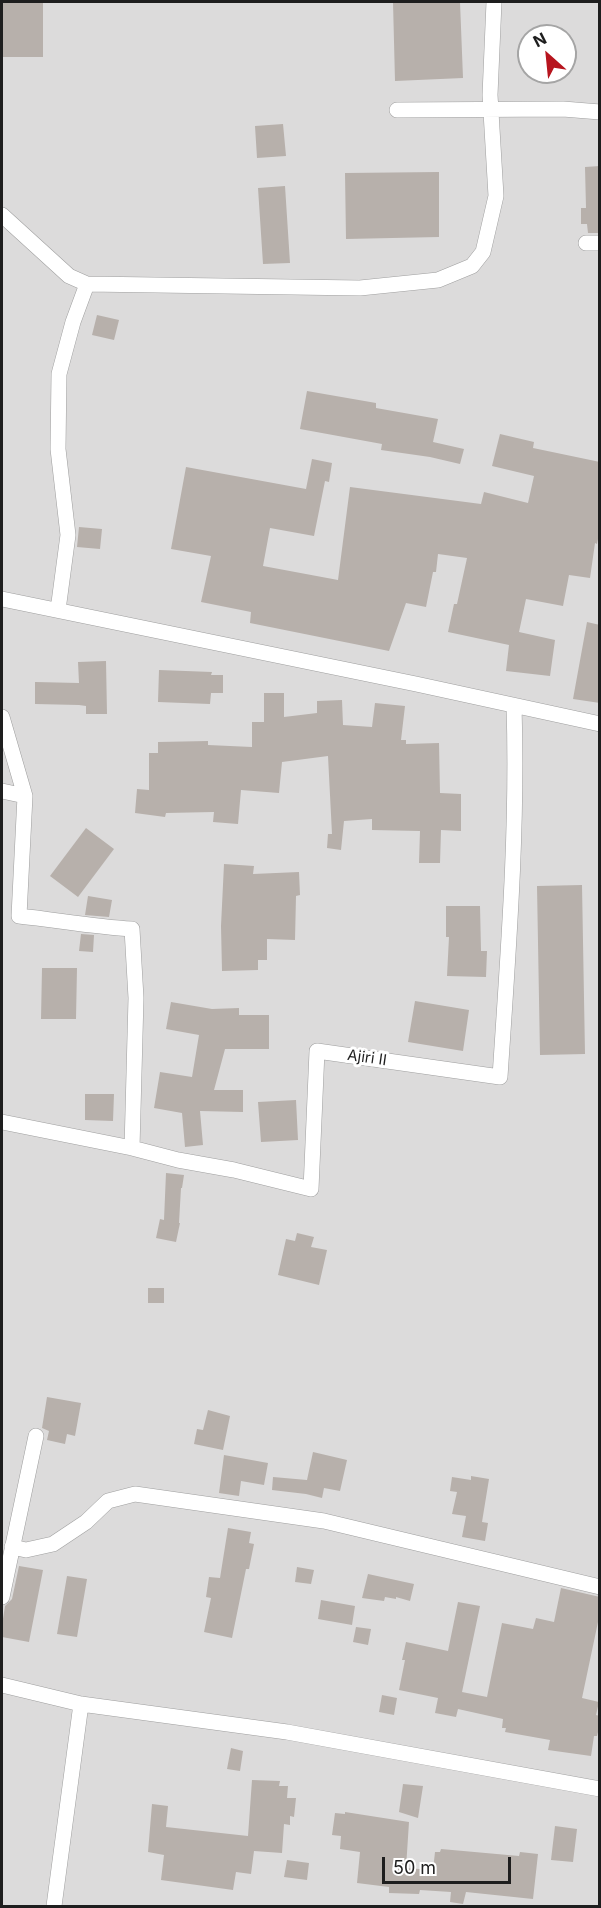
<!DOCTYPE html>
<style>
body{margin:0}
#map{position:relative;width:601px;height:1908px;overflow:hidden;background:#eeebe5;font-family:Inter,sans-serif}
canvas{display:block}
.frame{position:absolute;inset:0;border:3px solid #1e1e1e;pointer-events:none}
.north{position:absolute;left:517px;top:24px;width:60px;height:60px;box-sizing:border-box;background:#fff;border:2px solid #a5a5a5;border-radius:50%;rotate:333deg;font-size:16px;font-weight:700;line-height:24px;text-align:center;color:#1e1e1e}
.north::after{content:'';display:block;margin:auto;width:21px;height:27px;background:#b7151e;clip-path:polygon(50% 0,100% 100%,50% 72%,0 100%)}
.scale{position:absolute;left:382px;top:1857px;width:129px;height:27px;box-sizing:border-box;border:3px solid #1e1e1e;border-top:0;padding-left:8px;font-size:18px;line-height:21px;white-space:nowrap;color:#1e1e1e;-webkit-text-stroke:4px #fff;paint-order:stroke}
</style>
<div id="map">
<canvas width="601" height="1908"></canvas>
<div class="frame"></div>
<div class="north">N</div>
<div class="scale">50 m</div>
</div>
<script>
const g = document.querySelector('canvas').getContext('2d');
g.lineJoin = 'round';
function fillPath(path, color) { g.fillStyle = color; g.fill(path, 'evenodd'); }
function stroke(path, color, width, dash) { g.strokeStyle = color; g.lineWidth = width; g.lineCap = dash ? 'butt' : 'round'; g.setLineDash(dash || []); g.stroke(path); }
function label(font, color, halo, rows, align = 'center') {
  g.font = font + ' Inter,sans-serif'; g.lineWidth = 6; g.setLineDash([]); g.textBaseline = 'middle'; g.strokeStyle = halo; g.fillStyle = color; for (const [text, x, y, turn = 0] of rows) {
    g.save(); g.translate(x, y); g.rotate((+turn || 0) * Math.PI / 180); g.textAlign = isNaN(turn) ? turn : align; if (halo) g.strokeText(text, 0, 0); g.fillText(text, 0, 0); g.restore();
  }
}
fillPath(new Path2D(`
 M2,2H599V1906H2ZM529,36H565V72H529Z`), '#dcdbdb');
fillPath(new Path2D(`
 M2,2H43V57H2Z
 M393,2H460L463,78L395,81Z
 M283,124L286,156L257,158L255,126Z
 M600,166V233H588L587,224H581V208H586L585,167Z
 M439,172V237L346,239L345,173Z
 M285,186L290,263L263,264L258,188Z
 M97,315L119,320L114,340L92,335Z
 M307,391L376,403V408L438,419L433,442L464,449L460,464L430,457L381,450L382,444L300,429Z
 M500,434L534,442L533,448L600,462V529L597,544L595,543L590,578L569,575L563,606L526,599L519,632L555,640L550,676L506,671L509,645L448,632L454,604H457L467,558L438,554L436,572H433L426,607L406,603L389,651L250,623L251,612L201,602L211,556L171,549L186,467L306,489L312,459L332,463L329,482L325,481L314,536L270,528L263,566L338,580L350,487L481,504L484,492L528,503L534,476L492,466Z
 M79,527L102,529L100,549L77,547Z
 M587,622L600,625V703L573,699Z
 M106,661L107,714H86V706L79,705L35,704V682L79,683L78,662Z
 M159,670L212,672L211,675H223V693H211L210,704L158,702Z
 M264,693H284V717L317,713V701L342,700L343,725L372,727L375,703L405,706L401,740H406V744L439,743L440,793L461,794V831L441,830L440,863H419L420,831L372,830V819L344,821L341,850L327,848L328,834H332L328,756L282,762L279,793L241,790L238,824L213,822L214,812L166,813L165,817L135,813L137,789L149,790V753H158V742L208,741V745L252,747V722H264Z
 M86,828L114,849L78,897L50,876Z
 M224,864L254,866L253,874L299,872L300,895L296,896L295,940L267,939V960H258V970L222,971L221,926Z
 M582,885L585,1054L540,1055L537,886Z
 M88,896L112,900L109,917L85,915Z
 M446,906H480L481,951H487L486,977L447,976L449,937H446Z
 M81,934L94,935L93,952L79,951Z
 M42,968H77L76,1019H41Z
 M415,1001L469,1010L463,1051L408,1042Z
 M171,1002L212,1009L239,1008V1015H269V1049H225L214,1090H243V1112L200,1111L203,1145L185,1147L182,1113L154,1108L160,1072L192,1077L199,1035L166,1029Z
 M85,1094H114L113,1121L85,1120Z
 M296,1100L298,1140L261,1142L258,1102Z
 M166,1173L184,1175L182,1188H181L179,1223H180L176,1242L156,1238L160,1219L164,1220Z
 M297,1233L314,1237L311,1247L327,1250L319,1285L278,1275L286,1239L295,1241Z
 M148,1288H164V1303H148Z
 M47,1397L81,1403L75,1436L67,1434L65,1444L47,1440L49,1431L42,1428Z
 M208,1410L230,1416L223,1450L194,1444L197,1429L203,1430Z
 M313,1452L347,1460L340,1491L324,1488L322,1498L306,1494L272,1490L273,1477L307,1480Z
 M224,1455L268,1463L264,1485L241,1481L239,1496L219,1493Z
 M471,1476L489,1479L482,1522L488,1523L485,1541L462,1537L466,1516L452,1514L457,1492L450,1491L452,1477L471,1480Z
 M228,1528L251,1532L249,1543L254,1544L249,1569H246L232,1638L204,1632L211,1598L206,1597L209,1577L220,1578Z
 M19,1566L43,1570L29,1642L2,1637V1625L5,1606L12,1599Z
 M297,1567L314,1570L311,1584L295,1582Z
 M368,1574L414,1584L410,1601L396,1597V1599L385,1597L384,1601L362,1598Z
 M67,1576L87,1579L77,1637L57,1634Z
 M561,1588L600,1597V1622H598L582,1698L599,1702L596,1715L600,1716V1724L597,1736H594L591,1756L548,1750L550,1740L505,1732L506,1728H502L503,1719L458,1709L456,1717L435,1713L438,1698L399,1690L405,1660H402L406,1642L448,1651L458,1602L480,1606L462,1692L487,1697L502,1623L533,1629L536,1618L554,1622Z
 M321,1600L355,1606L352,1625L318,1619Z
 M356,1627L371,1629L368,1645L353,1642Z
 M382,1695L397,1698L394,1715L379,1712Z
 M231,1748L243,1751L240,1771L227,1769Z
 M252,1780L280,1781L279,1786H288L287,1798H296L294,1817L290,1816V1825L284,1824L282,1853L254,1851L251,1874L236,1872L233,1890L161,1880L164,1855L148,1852L152,1804L168,1806L166,1827L248,1836Z
 M403,1784L423,1786L418,1818L399,1812Z
 M345,1812L409,1822L406,1868L433,1870L435,1852H440L441,1849L519,1856L520,1852L538,1854L533,1899L466,1892L463,1904L450,1902L451,1892L420,1890L419,1894L389,1893V1887L357,1883L360,1852L340,1849L341,1836L332,1835L335,1813L345,1814Z
 M555,1826L577,1829L573,1862L551,1860Z
 M287,1860L309,1863L307,1880L284,1877Z`), '#b7b0ab');
const minor = new Path2D(`
 M397,110L563,109L600,112
 M2,215L69,276L87,284L360,288L438,280L472,266L483,252L496,196L490,95L494,2
 M586,243H600
 M2,599L416,684L600,724
 M58,610L68,535L58,449L59,374L73,322L87,284
 M2,717L25,796L19,916C57,920 94,927 132,929L136,998L132,1148
 M2,791L25,796
 M2,1122L132,1148L178,1160L234,1170L311,1189L317,1051L500,1077C508,954 518,830 514,706
 M12,1547L26,1550L53,1544L86,1522L108,1501L135,1494L324,1521L600,1587
 M2,1597L36,1436
 M2,1685L81,1704L287,1732L600,1789
 M54,1906L81,1704`);
stroke(minor, '#9f9f9f', 16);
stroke(minor, '#fff', 15);
label('15px', '#1e1e1e', '#fff', [
 ["Ajiri II",367,1058,8]
]);
</script>
